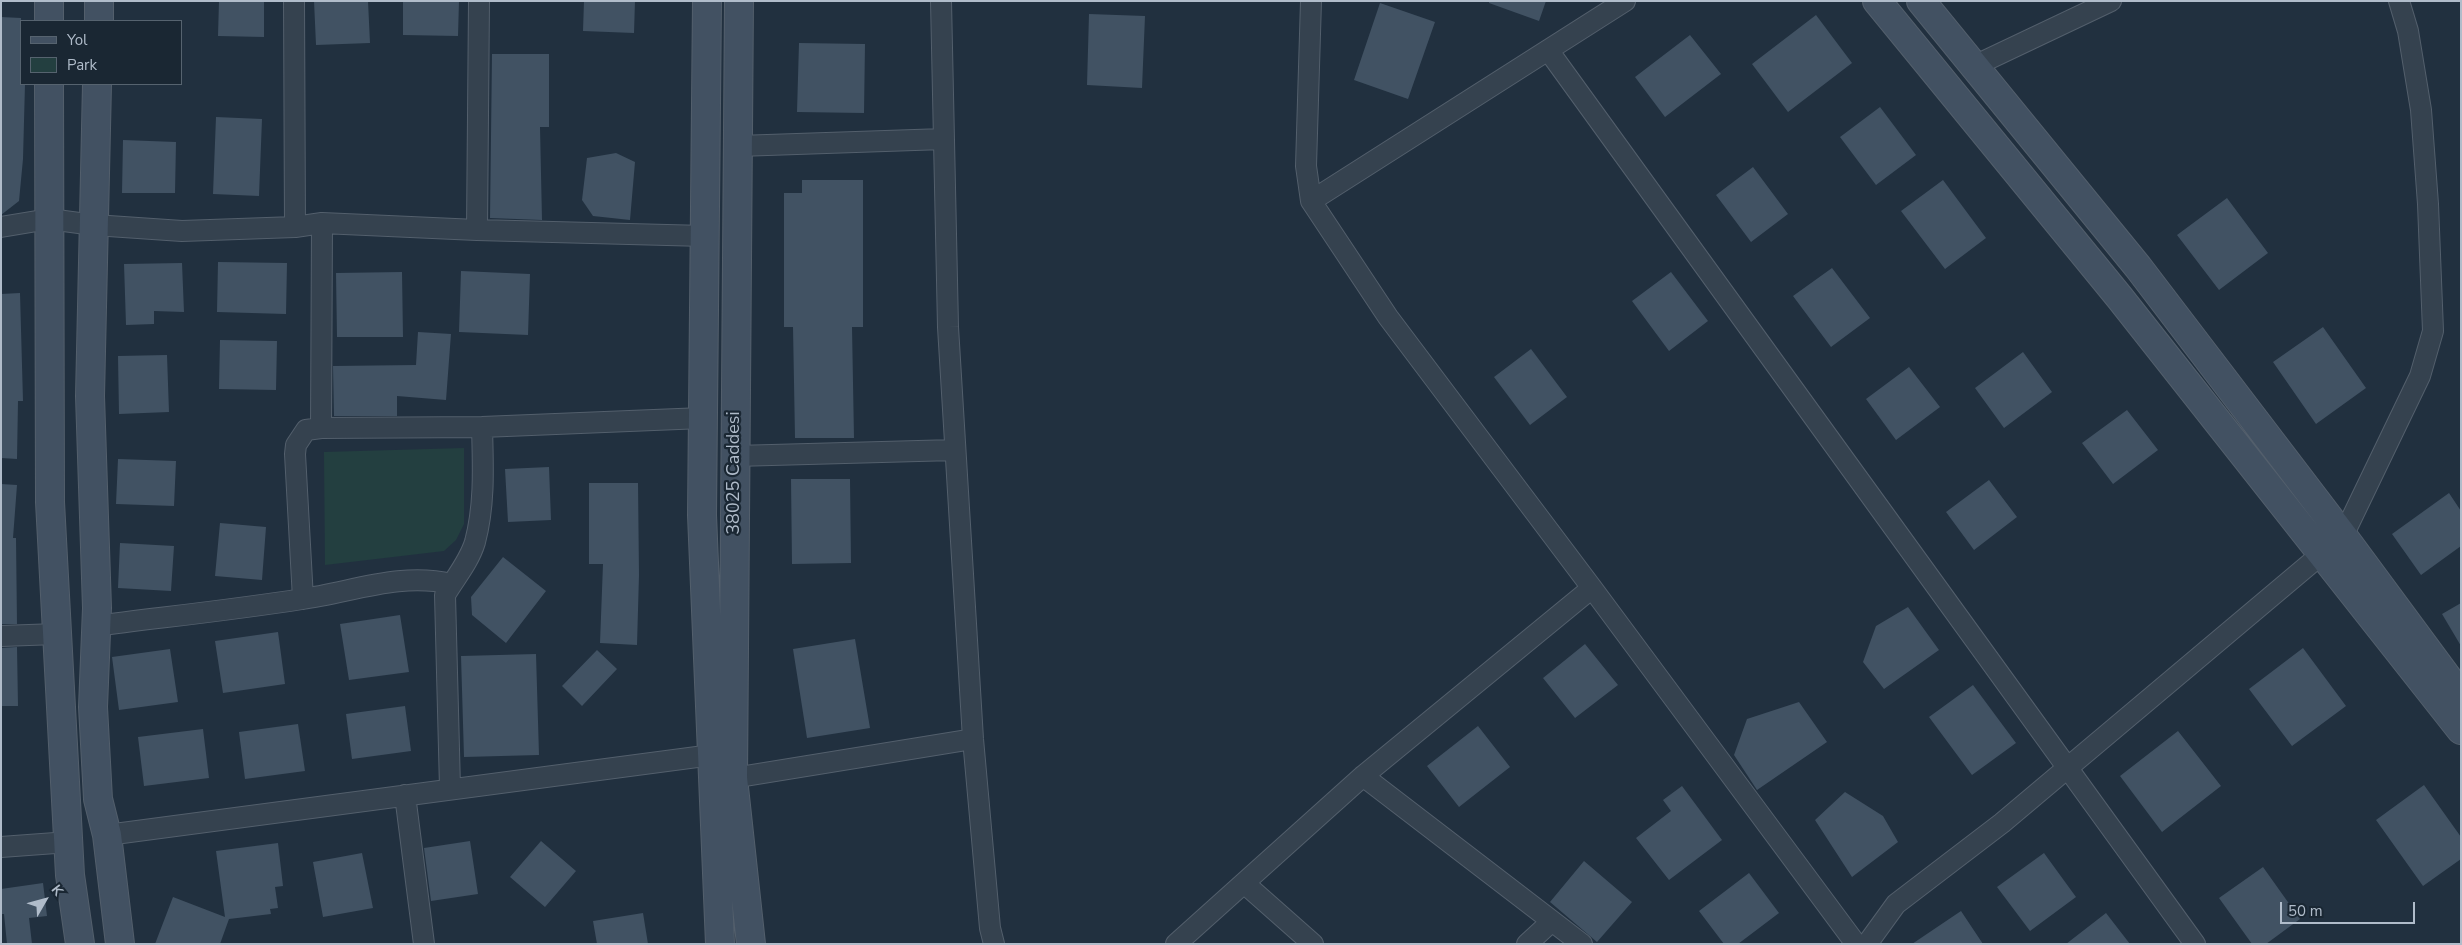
<!DOCTYPE html>
<style>
body{margin:0}
#map{position:relative;width:2462px;height:945px;overflow:hidden;background:#21303f;font-family:"Nunito Sans",sans-serif}
canvas{display:block}
.frame{position:absolute;inset:0;border:2px solid #b0bcca;pointer-events:none}
.legend{position:absolute;left:20px;top:20px;width:162px;height:65px;box-sizing:border-box;background:#1a2733;border:1px solid #56636f;margin:0;padding:6px 9px;list-style:none;font-size:15px;color:#b0bcca}
.legend li{display:flex;align-items:center;gap:10px;height:25px}
.legend b{width:25px;border:1px solid #56636f}
.north{position:absolute;left:20px;top:875px;width:50px;height:50px;-webkit-text-stroke:4px #1a2733;paint-order:stroke;rotate:52deg;font-size:14px;font-weight:700;line-height:20px;text-align:center;color:#b0bcca}
.north::after{content:'';display:block;margin:auto;width:18px;height:22px;background:#b0bcca;clip-path:polygon(50% 0,100% 100%,50% 72%,0 100%)}
.scale{position:absolute;left:2280px;top:902px;width:135px;height:22px;box-sizing:border-box;border:2px solid #b0bcca;border-top:0;padding-left:6px;font-size:15px;line-height:18px;white-space:nowrap;color:#b0bcca;-webkit-text-stroke:4px #1a2733;paint-order:stroke}
</style>
<div id="map">
<canvas width="2462" height="945"></canvas>
<div class="frame"></div>
<ul class="legend">
<li><b style="height:6px;background:#425162"></b>Yol</li>
<li><b style="height:14px;background:#233f40"></b>Park</li>
</ul>
<div class="north">K</div>
<div class="scale">50 m</div>
</div>
<script>
const g = document.querySelector('canvas').getContext('2d');
g.lineJoin = 'round';
function fillPath(path, color) { g.fillStyle = color; g.fill(path, 'evenodd'); }
function stroke(path, color, width, dash) { g.strokeStyle = color; g.lineWidth = width; g.lineCap = dash ? 'butt' : 'round'; g.setLineDash(dash || []); g.stroke(path); }
function label(font, color, halo, rows, align = 'center') {
  g.font = font + ' "Nunito Sans",sans-serif'; g.lineWidth = 4.5; g.setLineDash([]); g.textBaseline = 'middle'; g.strokeStyle = halo; g.fillStyle = color; for (const [text, x, y, turn = 0] of rows) {
    g.save(); g.translate(x, y); g.rotate((+turn || 0) * Math.PI / 180); g.textAlign = isNaN(turn) ? turn : align; if (halo) g.strokeText(text, 0, 0); g.fillText(text, 0, 0); g.restore();
  }
}
fillPath(new Path2D(`
 M464,448V524L456,540L444,551L325,565L324,452Z`), '#233f40');
fillPath(new Path2D(`
 M219,1H264V37L218,36Z
 M314,1H368L370,43L316,45Z
 M403,1H459L458,36L403,35Z
 M584,1H635L634,33L583,31Z
 M1489,1H1546L1539,21L1489,3Z
 M1380,3L1435,22L1408,99L1354,80Z
 M1089,14L1145,16L1142,88L1087,85Z
 M1816,15L1852,63L1788,112L1752,64Z
 M1,17L21,18V84H25L23,159L19,201L1,215Z
 M1690,35L1721,74L1665,117L1635,77Z
 M799,43L865,44L864,113L797,112Z
 M492,54H549V127H540L542,220L490,218Z
 M1880,107L1916,155L1876,185L1840,137Z
 M216,117L262,119L259,196L213,194Z
 M123,140L176,142L175,193H122Z
 M616,153L635,162L630,220L593,216L582,200L587,158Z
 M1753,167L1788,214L1751,242L1716,195Z
 M802,180H863V327H852L854,438H795L793,327H784V193H802Z
 M1943,180L1986,238L1945,269L1901,211Z
 M2227,198L2268,253L2219,290L2177,235Z
 M218,262L287,263L286,314L217,312Z
 M182,263L184,312L154,311V324L126,325L124,264Z
 M1832,268L1870,318L1831,347L1793,296Z
 M461,271L530,274L528,335L459,332Z
 M402,272L403,337H337L336,273Z
 M1671,272L1708,321L1669,351L1632,301Z
 M20,293L23,401H18L17,459L1,458V294Z
 M2323,327L2366,388L2316,424L2273,362Z
 M418,332L451,334L446,400L397,396V416H334L333,366L416,365Z
 M220,340L277,341L276,390L219,389Z
 M1531,349L1567,397L1530,425L1494,377Z
 M2023,352L2052,392L2004,428L1975,388Z
 M167,355L169,412L119,414L118,356Z
 M1909,367L1940,407L1896,440L1866,399Z
 M2127,410L2158,450L2113,484L2082,443Z
 M118,459L176,461L174,506L116,504Z
 M549,467L551,520L508,522L505,469Z
 M791,479H850L851,563L792,564Z
 M1989,480L2017,517L1974,550L1946,512Z
 M589,483H638L639,575L637,645L600,643L603,564H589Z
 M1,484L17,485L13,538H16L17,624H1Z
 M2449,493L2461,511V546L2421,575L2392,534Z
 M220,523L266,527L262,580L215,576Z
 M120,543L174,546L171,591L118,588Z
 M503,557L546,591L506,643L472,615L471,597Z
 M2461,603V646L2442,614Z
 M1908,607L1939,650L1884,689L1863,662L1876,626Z
 M400,615L409,672L349,680L340,624Z
 M278,632L285,684L223,693L215,641Z
 M855,639L870,728L807,738L793,649Z
 M1585,644L1618,685L1575,718L1543,678Z
 M17,647L18,706H1V648Z
 M2303,648L2346,706L2292,746L2249,689Z
 M170,649L178,702L119,710L112,657Z
 M597,650L617,669L582,706L562,686Z
 M536,654L539,755L464,757L461,656Z
 M1973,685L2016,743L1972,775L1929,717Z
 M1799,702L1827,742L1757,790L1734,755L1747,719Z
 M405,706L411,751L352,759L346,714Z
 M298,724L305,771L245,779L239,732Z
 M1478,726L1510,767L1459,807L1427,766Z
 M203,729L209,778L144,786L138,737Z
 M2178,731L2221,786L2162,832L2120,776Z
 M2424,785L2461,837V859L2423,886L2376,820Z
 M1682,786L1722,840L1669,880L1636,838L1671,811L1663,800Z
 M1845,792L1883,816L1898,842L1852,877L1815,820Z
 M470,841L478,894L431,901L424,848Z
 M541,841L576,871L545,907L510,877Z
 M278,843L283,886L275,887L278,908L270,909L271,914L229,919L220,944H155L173,897L225,917L216,851Z
 M362,853L373,908L323,917L313,862Z
 M2044,853L2076,897L2030,931L1997,887Z
 M1584,861L1632,902L1597,942L1550,902Z
 M2263,867L2300,919L2266,944H2252L2219,898Z
 M1749,873L1779,913L1738,944H1724L1699,911Z
 M43,883L47,916L29,918L32,944H7L4,914H1V889Z
 M1961,911L1983,944H1912Z
 M643,913L648,944H597L593,921Z
 M2106,913L2130,944H2066Z`), '#415263');
const street = new Path2D(`
 M294,1L295,227
 M941,1L948,327L973,739L990,928L994,944
 M1311,1L1306,166L1311,201L1388,317L1592,588L1856,944
 M1548,50L2195,944
 M1972,67L2111,1
 M738,146L944,139
 M1311,201L1625,1
 M322,223L321,428L482,427L703,418
 M1,227L49,219L94,225L182,231L295,227L322,223L477,230L705,236
 M477,230L479,1
 M735,456L955,450
 M303,599L295,454L296,445L306,430L321,428
 M95,626C164,617 233,610 302,599C352,592 401,572 451,584
 M1,636L57,634
 M1363,776L1582,944
 M733,778L973,739
 M450,788L445,595C455,578 469,562 475,542C485,504 483,466 482,427
 M405,795L424,944
 M107,835L712,755
 M1,847L69,842
 M1244,883L1313,944
 M1176,944L1363,776L1592,588
 M1527,944L1552,921
 M1867,944L1896,904L2002,823L2343,536L2420,376L2433,331L2428,204L2421,110L2408,31L2399,1`);
const secondary = new Path2D(`
 M49,1V21
 M707,1L702,515L720,944
 M739,1L733,778L751,944
 M1877,1L2120,298L2461,730
 M1921,1L2138,267L2343,536L2461,696
 M99,21V1
 M49,84L50,502L70,875L80,944
 M97,84L90,396L97,608L93,707L98,799L107,835L120,944`);
stroke(street, '#535f6c', 22);
stroke(secondary, '#535f6c', 30);
stroke(street, '#35424f', 20);
stroke(secondary, '#425162', 28);
label('18px', '#b0bcca', '#1a2733', [
 ["38025 Caddesi",735,473,-90]
]);
</script>
